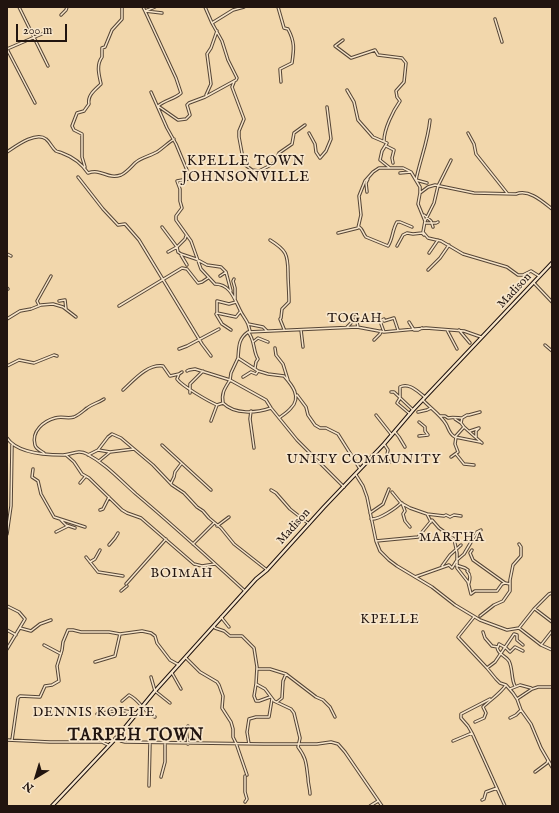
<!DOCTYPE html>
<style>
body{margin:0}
#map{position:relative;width:559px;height:813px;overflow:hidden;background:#f2d7ac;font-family:"IM FELL English",serif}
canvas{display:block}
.frame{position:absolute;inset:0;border:8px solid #21140f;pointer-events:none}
.north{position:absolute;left:16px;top:757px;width:40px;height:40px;-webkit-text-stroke:3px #f7e5c9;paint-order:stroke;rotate:218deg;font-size:11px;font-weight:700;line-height:16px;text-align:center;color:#21140f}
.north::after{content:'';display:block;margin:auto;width:14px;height:18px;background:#21140f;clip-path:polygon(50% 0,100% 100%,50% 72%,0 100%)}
.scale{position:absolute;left:16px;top:24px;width:51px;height:18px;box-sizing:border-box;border:2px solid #21140f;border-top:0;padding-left:5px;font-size:12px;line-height:14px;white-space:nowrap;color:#21140f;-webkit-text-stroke:3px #f7e5c9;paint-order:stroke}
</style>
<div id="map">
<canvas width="559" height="813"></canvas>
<div class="frame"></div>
<div class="north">N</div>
<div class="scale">200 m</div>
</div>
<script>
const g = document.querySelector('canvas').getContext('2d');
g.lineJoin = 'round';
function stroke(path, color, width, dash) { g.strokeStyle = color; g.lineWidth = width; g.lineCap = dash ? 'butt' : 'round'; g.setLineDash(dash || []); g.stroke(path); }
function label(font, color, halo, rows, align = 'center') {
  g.font = font + ' "IM FELL English",serif'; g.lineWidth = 3.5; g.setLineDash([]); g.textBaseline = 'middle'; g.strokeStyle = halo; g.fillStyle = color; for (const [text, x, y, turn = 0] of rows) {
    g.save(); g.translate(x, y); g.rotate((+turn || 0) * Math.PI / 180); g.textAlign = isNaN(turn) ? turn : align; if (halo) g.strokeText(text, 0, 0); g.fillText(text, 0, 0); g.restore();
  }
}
const street = new Path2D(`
 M19,7L48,66
 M143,7L145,11L162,13
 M155,7L145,11L176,78L181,93C175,99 165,100 158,106
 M278,7L284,28L288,29C295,42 294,49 292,63L280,69L281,82
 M61,15L66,10L67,7
 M495,19L502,42
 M212,23L233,10L244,7
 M343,40L335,46L351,58L375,50L378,55L402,58L406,63L404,82L396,91L397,97L400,101C393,111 384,129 384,141
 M7,49L35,103
 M7,49L51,30
 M234,82L232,87L244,119L239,131V137L244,164L252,170L259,171L267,167L274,163L279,153L292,144L294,133L305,125
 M347,90L354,102L358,120L373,137L387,143L382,151L380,160L390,168
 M151,92L167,128L176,144L189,175L188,179L177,181L180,189V201L182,208L176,216V220L191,241L201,269L215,284C230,284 234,298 240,310C242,315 246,319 248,324
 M206,95L211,84L207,54L211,48L217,31
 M158,106L178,120L186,119L190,115L187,105L189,103L205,97L236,80L237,78L228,60L222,41L212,23L205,7
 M309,133L315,144L316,152L320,158L326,151L331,139L327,107
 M468,133L474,144L476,154L507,193
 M386,146L394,150L392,158L393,163
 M7,152C16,146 36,131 46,139C50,142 52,148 56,151C58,152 60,152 62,153C73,157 82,164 88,173C102,168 107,180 121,175C126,173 131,167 135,163C140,158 150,156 157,152C163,148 168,143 174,139
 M85,167L82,157V134L74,130L72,126L77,113L84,111L89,104C87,95 96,89 101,84C99,75 96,65 102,57V48L105,47L112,30L122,19V7
 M400,173L411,172
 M78,177L103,209L118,225L125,224L139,240L202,344L211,356
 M427,183L416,180C420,160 428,141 430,120
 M367,192L366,183L368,179
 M420,193L428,187L435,185L474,193L516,194C529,189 542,201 552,209
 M424,215L431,221L433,227
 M425,221L434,203L438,186L451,160
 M425,223H436L438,222
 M162,227L177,247L168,252
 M359,227C363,229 363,234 366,237L388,246C393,239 392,230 397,222H400L412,227
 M338,233L358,228L361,215L359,196L365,181L373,172L379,168H403L411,172L420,187V193L418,204L425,221L423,232L428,238L441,241L463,254L507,267L518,275H523L531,271L539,276
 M186,236L185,239L177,247L178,252L181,254L196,259L207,265L221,267L226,272L231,291
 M270,240C286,250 288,254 288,273C288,282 289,292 289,302L282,309L281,318L280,319L284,329
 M397,246L403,235L407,233L413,234L422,233L424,235
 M429,253L438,240
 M7,254L11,256
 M181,255L187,265
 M428,270L440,258L449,245
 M220,276L226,272
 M234,279L233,281L235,288V300
 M534,283L552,302
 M7,288L8,289
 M59,301L65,300L66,309
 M236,302L229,304L217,301V313L236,317L240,312
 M39,305L37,301L51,276
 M119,306L182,268L187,269L198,283L202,282L208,278
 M217,313L216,314L222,324L231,330
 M7,319L20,311L31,309L41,305L53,304L63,307L76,317
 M409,322L414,330H418L422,328
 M347,327L353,321L352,317H356L358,327
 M301,330L303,347
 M447,330L457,349
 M459,330L470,343
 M250,331L248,324L263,327L267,331
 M248,332C255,339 253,352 258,359L256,362L255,368
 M384,332L380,321L384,319V321L394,318L398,330
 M374,340L380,334L381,331
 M253,342L258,338L268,342
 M545,345L552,351
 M275,348L276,355L283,364L288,380
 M179,349L187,346L219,329
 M238,358L231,373L230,380L266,400L271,408L297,440L344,487
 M7,366L19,360L34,363L54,355L57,356
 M187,371L189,370L195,369L230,380C225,388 221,393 223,403C235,415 256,413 271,408
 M179,374L177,379C182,386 208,401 217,405L223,403
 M243,377L251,372L256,374L258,371
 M123,390C134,380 147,364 163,366L170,376L179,374L182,372
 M391,392H394L413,410
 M190,393V384L203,371
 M297,395L306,407L308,415L315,425L320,428H326L338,434L360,469
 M423,400C430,408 440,414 446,424C449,429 449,434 455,437L464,427L482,443
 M251,411L250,419L254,448
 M418,412L427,410L431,408
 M410,414L397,403L400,398V387C409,382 418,392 425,397
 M376,415L391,434
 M440,416H445L448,418C451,417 459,418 462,418
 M279,418C283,415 288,412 291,408C302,397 292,385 284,376L268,374L258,371L238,358C239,347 238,339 248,332L357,327L384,332L426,328L464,331L481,337
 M455,419L461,423
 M211,421L217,405
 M464,427L461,423L462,418L467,415H469L480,412
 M470,431L479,428L476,431V437
 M395,432L399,437L405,447
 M419,436L428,435L425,431V427L419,422
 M455,437L480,442
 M7,438C17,453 46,455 63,455C71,455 78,449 87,454C106,464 119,479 136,494C173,525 209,558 245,591
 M384,444L388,450L386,459L390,462
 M162,445L211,490
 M98,450L110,452L134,449
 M44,453C41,451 36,449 35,445C31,431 44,421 55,418C62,416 68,419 74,417C79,415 83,411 87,408C92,404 98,403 104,399
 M456,454L464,464L474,465
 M66,455L74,462L82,474L89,478L122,510L127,513L141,518L194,564L202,566L215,564
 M88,455L98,450L108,437L112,434L121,438L153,465L172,485L184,493L197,507L203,511L209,518L221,528L234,544L267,570
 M451,457L458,452L455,444L456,437
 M99,461L110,452
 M33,469L32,477L38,481L41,494L54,517L85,527
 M356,475L363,486L367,497L376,541L380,551L389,560L397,566L432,587L455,605L480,620L507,630L519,628L541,645L552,650
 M80,483L85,477
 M171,483L174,477L175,472L181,464
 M271,490L276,493L290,509L309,524
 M401,503L410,508L427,514L431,522
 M402,503L405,511L403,514L405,521L410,527
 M100,510L103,509L109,497
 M370,513L383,504L389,489
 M427,514L444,516L446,515L450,517L454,515L461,516
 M371,519C379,520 396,508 401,503L392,492
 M61,520L66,525L75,528
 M217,526L229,517
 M56,532L68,526
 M7,534L11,506L12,445
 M376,541L418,537L432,520L439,528L454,539L457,553V568L468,582L471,594L475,591H497L502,584L505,583L510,584
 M193,544L214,523
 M109,545L115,538L118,533
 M472,550L470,553L473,560L505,583
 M86,557L98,572L123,576
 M90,562L95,559L100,550
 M456,565L465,568L468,570L467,571C471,575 470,579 469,583
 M442,566L450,555L461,545
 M415,577L449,565L452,568L457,560L464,554L477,532L481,530
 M126,584L166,539
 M121,591L127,586
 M7,606L19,612L25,619L7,649
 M535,609L552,622
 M480,616L494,605L503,601L510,591V580L513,565L521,556V547L519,544
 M221,617L229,627
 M474,617L458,637L487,668L496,679L500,683L506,685L513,693L517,699L521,710L531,724L541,748L552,767
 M214,626L215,628L224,631L230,636H242L254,648L257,667L256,684L265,689L274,701L291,709L294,713L300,738L298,747C307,759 306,764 308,778C308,784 310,789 310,794
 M20,628L31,631L40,624L51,620
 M519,628L534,609L549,594L552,593
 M7,630L16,635
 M483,632L485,638L492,646L498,647L499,644L506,648L510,652L515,647L523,651
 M44,645L61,654
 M541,645L552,631
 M497,647C498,655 505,655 509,661C513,669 511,679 515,686
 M186,658L200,672L217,682L219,685L223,696L222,708L231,722L233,729V737L236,743L247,775
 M95,662L115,656L120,634
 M487,668L495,662L514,634L517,635V640L523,645
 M257,669H270L286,674
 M172,673L181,689
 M151,677L155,691L170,703
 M256,684L254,696L256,701H259L270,697
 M510,689L520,685L531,688
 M517,699L532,689L538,687H552
 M122,701L129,695C140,700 144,713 155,717
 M277,702L282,698L283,681L286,674L316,697L323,700L330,707L335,717
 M97,714L120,710L136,713
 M510,718L516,715L521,710
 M475,722L484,718L486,713L483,707C490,700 500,694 506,685
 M188,726L186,729L188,744
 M472,733L505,806
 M118,736L121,741L125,742L264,744H317L331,742L338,744L345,752L382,806
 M7,740L50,742H102L108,745
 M12,740L18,698L20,696L40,697L45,686L52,685L59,681L57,666L62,650L63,642L68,630H73L81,632H109L120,634L142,631L151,633L155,636L157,643L170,660L179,665
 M453,741L472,733L468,726L461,718V714L490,699
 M249,744L247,732L249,719L256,717H269L272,699
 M535,772L547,763L548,760
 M245,776V792L247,799L245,802
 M161,777L165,762V743
 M149,786L150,743
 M482,800L484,799L486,792L497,788
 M370,806L378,801`);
const secondary = new Path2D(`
 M52,806L118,736L155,691L256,579L267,570L324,507L384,444L413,410L552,263`);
stroke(street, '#554536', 3.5);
stroke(secondary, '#21140f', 4.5);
stroke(street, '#f7e5c9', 1.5);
stroke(secondary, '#f7e5c9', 2.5);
label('12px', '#21140f', '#f7e5c9', [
 ["Madison",515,291,-47],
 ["Madison",294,527,-48]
]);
g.letterSpacing = '1px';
label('13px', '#21140f', '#f7e5c9', [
 ["TOGAH",355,319],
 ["UNITY COMMUNITY",364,460],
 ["MARTHA",452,538],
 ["BOIMAH",182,574],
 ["KPELLE",390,620],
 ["DENNIS KOLLIE",94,713]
]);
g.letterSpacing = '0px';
g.letterSpacing = '1px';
label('14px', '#21140f', '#f7e5c9', [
 ["KPELLE TOWN",246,162],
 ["JOHNSONVILLE",246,178]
]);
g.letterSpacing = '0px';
g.letterSpacing = '1px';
label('bold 16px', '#21140f', '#f7e5c9', [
 ["TARPEH TOWN",136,737]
]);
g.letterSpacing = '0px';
</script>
